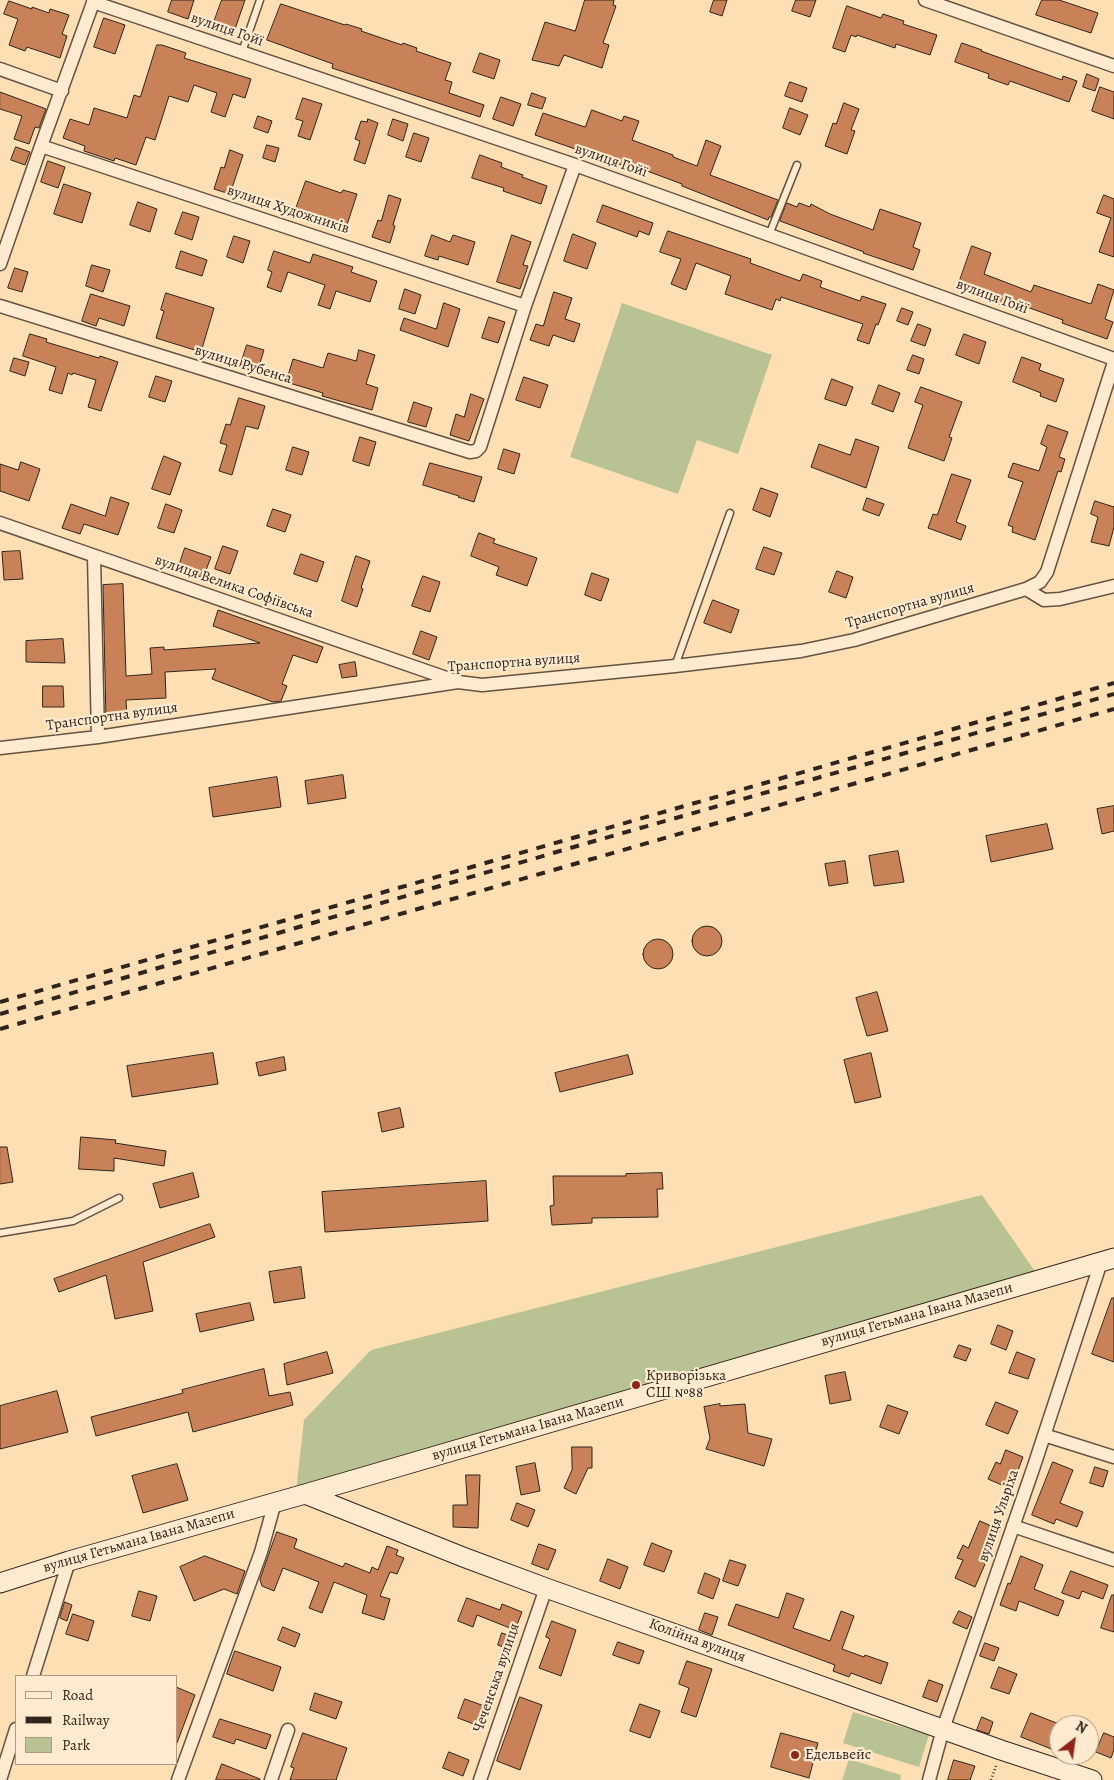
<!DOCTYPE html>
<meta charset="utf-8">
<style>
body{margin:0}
#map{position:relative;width:1114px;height:1780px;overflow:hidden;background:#fedeb3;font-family:Alegreya,serif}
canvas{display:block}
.legend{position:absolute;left:15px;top:1675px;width:162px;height:90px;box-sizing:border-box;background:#feeace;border:1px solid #ac9b87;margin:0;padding:6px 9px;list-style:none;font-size:15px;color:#30241c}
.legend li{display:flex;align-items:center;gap:10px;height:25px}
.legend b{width:25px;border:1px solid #ac9b87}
.north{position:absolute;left:1049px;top:1715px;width:50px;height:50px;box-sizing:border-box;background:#feeace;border:1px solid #ac9b87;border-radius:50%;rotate:30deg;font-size:14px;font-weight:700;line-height:20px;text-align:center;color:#30241c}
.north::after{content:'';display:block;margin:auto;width:18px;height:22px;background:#8f2418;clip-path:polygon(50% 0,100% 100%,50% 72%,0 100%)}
</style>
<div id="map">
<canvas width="1114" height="1780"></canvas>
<ul class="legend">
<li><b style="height:6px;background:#feeace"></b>Road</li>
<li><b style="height:6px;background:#30241c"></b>Railway</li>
<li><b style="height:14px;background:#b9c292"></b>Park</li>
</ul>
<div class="north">N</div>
</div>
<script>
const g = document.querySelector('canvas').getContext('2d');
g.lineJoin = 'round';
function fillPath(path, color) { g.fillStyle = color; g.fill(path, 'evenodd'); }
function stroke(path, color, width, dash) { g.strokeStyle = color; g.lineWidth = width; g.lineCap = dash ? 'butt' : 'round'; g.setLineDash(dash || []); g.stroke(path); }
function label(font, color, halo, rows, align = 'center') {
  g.font = font + ' Alegreya,serif'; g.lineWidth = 4.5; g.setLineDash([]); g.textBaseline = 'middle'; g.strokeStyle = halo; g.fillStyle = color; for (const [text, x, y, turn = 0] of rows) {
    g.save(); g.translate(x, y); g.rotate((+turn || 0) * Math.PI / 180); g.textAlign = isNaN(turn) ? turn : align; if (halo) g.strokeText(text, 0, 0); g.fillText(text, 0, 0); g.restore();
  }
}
fillPath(new Path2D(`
 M622,303L772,355L738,454L697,440L678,494L570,457Z
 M982,1195L1041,1280L295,1500L304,1420L371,1350Z
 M853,1712L929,1735L919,1767L843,1743Z
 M849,1759L901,1775L900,1780H842Z`), '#b9c292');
const building = new Path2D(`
 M172,0H194L188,19L168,12Z
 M222,0H245L235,29L214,22Z
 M585,0H614L613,5L616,6L603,43L609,45L602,68L564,55L559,66L532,60L545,22L575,31Z
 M714,0H727L722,16L710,12Z
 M796,0H816L810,17L792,11Z
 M1042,0H1059L1098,13L1091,33L1036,15Z
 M9,1L32,9V7L49,13L50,9L69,15L62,34L67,36L60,58L27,47L25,51L9,45L18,19L4,14Z
 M281,4L345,25L346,24L362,29L361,31L402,45L403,43L417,48L416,51L451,63L445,80L452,82L449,93L484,105L480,117L332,68L333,64L267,40Z
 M847,6L881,18L883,14L904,21L903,24L937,35L930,55L896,44L895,48L857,35L856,37L851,35L845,52L833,48Z
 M104,18L125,25L115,54L94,47Z
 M962,43L982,50L981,51L1062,80L1063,76L1077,81L1069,102L1010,81L1008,85L988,78L989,74L955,62Z
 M157,45H162L186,53L184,58L251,79L245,98L233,94L225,117L211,112L217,93L194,85L188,102L169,96L155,140L146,137L136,165L115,158L114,161L84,151L85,146L63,138L70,119L89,125L94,108L127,118L134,95L140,97Z
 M480,53L500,60L494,79L473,72Z
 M1087,74L1099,79L1095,91L1083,87Z
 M790,82L807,88L802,102L785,96Z
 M1100,87L1114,92V119L1092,111Z
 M0,92L46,109L39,128L35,127L29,144L14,139L22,116L0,109Z
 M532,93L546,98L542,109L528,105Z
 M501,97L521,104L513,126L493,119Z
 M303,98L322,104L310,140L298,136L303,121L296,119Z
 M844,103L859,109L851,130L855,131L847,154L825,146L833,123L836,124Z
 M790,108L808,115L800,135L783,128Z
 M592,110L622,121L624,116L639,121L632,140L673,155V157L697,166L706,140L721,146L710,175L778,200L771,217H769L768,220L682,186V184L631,165L630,168L535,135L543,113L585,127Z
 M258,116L272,121L268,133L254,128Z
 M368,119L378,123L365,164L354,160L360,141L355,139L361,121L367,122Z
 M393,119L408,124L403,141L388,135Z
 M414,133L429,138L421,162L406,157Z
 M267,145L279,148L275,162L263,158Z
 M16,147L30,152L25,165L11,160Z
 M230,150L243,155L230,194L214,189L221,167L224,168Z
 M480,155L502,163L501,167L523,175L522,177L547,186L541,204L503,191L504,188L472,178Z
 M48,161L65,167L58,188L41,182Z
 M306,181L341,193L343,190L357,194L345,231L310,219L309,222L293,217Z
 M64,184L91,193L82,223L54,214Z
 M389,195L401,199L393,225L395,226L390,243L372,237L378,220L381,221Z
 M1104,195L1114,199V257L1099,252L1111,218L1097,213Z
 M138,202L157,209L150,232L130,225Z
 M787,203L797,207L799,203L810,207L811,204L830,214L873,230L880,209L921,223L913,247L920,250L913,270L863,253L864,252L780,221Z
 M603,205L653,223L649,235L639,231L637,237L597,222Z
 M183,212L199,217L192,240L175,234Z
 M668,231L751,259L750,263L800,281L803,274L822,281L820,287L860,301L862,296L886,304L878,325L876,324L869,344L857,340L863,324L781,297L780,301L776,299L772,310L725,294L731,276L696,263L686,290L671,284L681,259L660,252Z
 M573,234L596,243L587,269L564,261Z
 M432,235L450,242L453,235L475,242L468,265L439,256L438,260L425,256Z
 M512,235L531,242L523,265L528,266L520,289L497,282Z
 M234,236L250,241L243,263L227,257Z
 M972,246L991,253L984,274L1031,292L1034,285L1091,304L1098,284L1114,290L1105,319L1113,322L1107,339L1062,323L1063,320L1013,302L1011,308L990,301L992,295L959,283Z
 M181,251L207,260L202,276L176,268Z
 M274,251L310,263L313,254L353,267L351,272L377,281L370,302L336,291L330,309L318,305L325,285L288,272L281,292L267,287L272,272L268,270Z
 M92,265L110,270L103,292L86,286Z
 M15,268L28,272L22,292L8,288Z
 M405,289L421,295L415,314L399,309Z
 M554,292L572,298L565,319L580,324L574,342L553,335L549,346L530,340L536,324L543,326Z
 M166,293L214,308L201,352L156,338L164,311L161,310Z
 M91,294L130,306L124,326L99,318L96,326L82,321Z
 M444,303L460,309L448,347L400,330L404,318L436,329Z
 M902,308L913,312L908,325L897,321Z
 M489,317L505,322L498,343L482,338Z
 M918,324L931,329L925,346L911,341Z
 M30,334L47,339L46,342L99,358L100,356L118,362L101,411L88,407L96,380L73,373L72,375L68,373L62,394L49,390L56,367L23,356Z
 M964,334L986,342L979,364L956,355Z
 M247,345L264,350L257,372L240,367Z
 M359,350L375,355L366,384L378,388L372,410L322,396L323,393L286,382L293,359L323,368L328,353L356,361Z
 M913,355L924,359L919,374L907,370Z
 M1022,357L1041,364L1039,370L1064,379L1056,402L1040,396L1041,393L1013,382Z
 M14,358L29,362L25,376L10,371Z
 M156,376L172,381L165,402L149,397Z
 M524,377L548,385L540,408L516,400Z
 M832,379L853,387L846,406L825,399Z
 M879,385L900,393L893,412L872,404Z
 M921,387L962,402L949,437L952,438L944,461L908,448L923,405L915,402Z
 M471,394L484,399L469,441L450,435L456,414L464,417Z
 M239,398L265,406L258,429L246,426L232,475L219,471L227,445L220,443L226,424L230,425Z
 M414,402L432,408L426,427L408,422Z
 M1048,425L1068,432L1059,457L1065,459L1061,472L1058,471L1035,540L1012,532L1013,527L1008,525L1023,482L1008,477L1013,463L1039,471L1047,447L1041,444Z
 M360,437L376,442L369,466L353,461Z
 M856,439L879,447L866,488L811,467L819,444L850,455Z
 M293,447L309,452L302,475L286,470Z
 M504,449L520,454L514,474L498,469Z
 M164,456L181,463L170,495L152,489Z
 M21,462L40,469L29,501L0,491V464L18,470Z
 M430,463L482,477L474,502L458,497L459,496L423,485Z
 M952,474L971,480L956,522L966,526L961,540L928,528L933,514L937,515Z
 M761,488L778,494L770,517L753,510Z
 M111,497L129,503L118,535L84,524L80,534L62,528L71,504L105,516Z
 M867,498L884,504L879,516L863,510Z
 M1095,501L1114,507V527L1109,546L1091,542L1098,517L1091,514Z
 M166,504L182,510L174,533L158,528Z
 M273,509L291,515L285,532L267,526Z
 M479,533L495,539L493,543L537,558L527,586L496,575L499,567L471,556Z
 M223,546L238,551L230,574L215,569Z
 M764,547L782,553L774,575L756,569Z
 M185,548L211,557L203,578L178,569Z
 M20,551L23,579L4,580L2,552Z
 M301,554L324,562L317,582L294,574Z
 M356,556L370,561L361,588L363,589L357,607L342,601Z
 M837,571L853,577L846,598L829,592Z
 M592,573L609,579L601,601L585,595Z
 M423,576L440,582L430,612L412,606Z
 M123,584L126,676L152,674L150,648L164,647V650L260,643L213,626L218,610L323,647L317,663L293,655L282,684L287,686L281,701L273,702L212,679L216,669L165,672L166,698L126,700L127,718L106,719L103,585Z
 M713,600L739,610L731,633L704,623Z
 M421,631L437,637L429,660L413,654Z
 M63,639L65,663L26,662V641Z
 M355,662L357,676L342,678L339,665Z
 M43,686H63L64,707H43Z
 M343,775L346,798L308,804L305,781Z
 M277,777L281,807L213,817L209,788Z
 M1114,806V831L1102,834L1097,809Z
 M1047,824L1053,849L991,862L986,836Z
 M898,851L904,882L874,886L869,856Z
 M845,861L848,883L829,886L825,864Z
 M692 941a15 15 0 1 1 30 0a15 15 0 1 1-30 0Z
 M643 954a15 15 0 1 1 30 0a15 15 0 1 1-30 0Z
 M877,992L888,1031L867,1036L856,998Z
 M213,1053L218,1084L132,1097L127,1066Z
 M871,1053L881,1097L855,1103L844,1060Z
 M628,1055L633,1074L560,1092L555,1073Z
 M284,1057L286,1070L259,1076L256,1063Z
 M400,1108L404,1127L382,1132L378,1113Z
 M81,1137L116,1140L115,1143L166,1151L164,1166L114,1158V1171L79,1169Z
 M0,1147H7L13,1182L0,1184Z
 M193,1173L199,1197L160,1208L153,1184Z
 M662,1173L663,1189H657L658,1217L592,1218V1223L552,1225L550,1206L554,1205L553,1176H626V1174Z
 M486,1181L488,1221L325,1232L322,1192Z
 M210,1224L215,1237L143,1262L153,1311L115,1319L106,1275L59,1292L54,1279Z
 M301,1267L305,1298L274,1303L269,1272Z
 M1112,1298H1114V1362L1092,1354Z
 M250,1303L254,1320L200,1332L196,1314Z
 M998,1325L1013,1331L1006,1350L991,1344Z
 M959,1345L971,1349L966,1361L954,1357Z
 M327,1352L333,1373L287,1385L284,1364Z
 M1017,1352L1035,1359L1028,1379L1009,1373Z
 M264,1369L269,1396L290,1392L293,1405L193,1432L188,1412L96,1436L91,1417L183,1393L182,1390Z
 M845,1372L851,1400L830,1404L825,1376Z
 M57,1391L68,1432L0,1449V1406Z
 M996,1402L1018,1411L1008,1434L986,1425Z
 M720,1404V1406L745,1404L748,1433L772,1439L764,1466L706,1449L710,1438L704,1407Z
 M888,1405L908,1412L899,1434L880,1427Z
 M572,1447H592V1468H588L576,1494L564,1488L572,1470Z
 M1006,1450L1023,1457L1011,1489L988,1479L996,1462L1000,1464Z
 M1053,1462L1073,1470L1060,1503L1083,1512L1077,1527L1056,1519L1054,1524L1032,1515Z
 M535,1463L540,1491L521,1495L516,1467Z
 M177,1464L188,1500L143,1513L132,1476Z
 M1095,1467L1108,1471L1103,1487L1090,1483Z
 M466,1475H480L478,1528L453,1527V1505H467Z
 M517,1503L535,1510L528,1527L511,1520Z
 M980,1521L1000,1530L975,1587L955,1578L963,1560L957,1558L963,1545L968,1548Z
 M277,1532L297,1539L294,1548L343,1567L345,1563L370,1573L372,1567L378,1570L387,1546L398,1550L396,1555L404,1558L397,1574L390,1572L380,1596L390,1599L384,1620L362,1613L367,1595L334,1582L322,1613L309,1608L319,1582L283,1568L274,1591L262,1586L260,1580Z
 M652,1543L672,1551L664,1572L644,1565Z
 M539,1544L556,1550L548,1570L532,1564Z
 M205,1556L245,1571L237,1594L224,1589L194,1601L180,1567Z
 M1021,1556L1043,1565L1034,1589L1064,1601L1058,1616L1019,1601L1016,1611L1000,1605L1008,1583L1010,1584Z
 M608,1559L628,1567L620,1589L600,1581Z
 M730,1560L746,1565L738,1586L723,1581Z
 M1071,1571L1108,1585L1103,1599L1082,1591L1079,1599L1062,1593Z
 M705,1573L720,1579L713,1599L698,1593Z
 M139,1591L157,1596L150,1621L132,1616Z
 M787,1593L804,1599L793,1628L830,1641L841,1611L854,1616L842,1649L864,1657L865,1655L888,1663L881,1684L851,1673L849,1677L833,1671L835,1665L728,1625L736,1604L778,1618Z
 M1112,1595H1114V1632L1101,1628Z
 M467,1598L500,1610L502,1604L522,1612L515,1630L477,1615L473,1627L458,1621Z
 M65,1602L72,1605L67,1621L60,1618Z
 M959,1611L972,1617L967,1629L953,1623Z
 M705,1613L718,1617L712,1635L699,1630Z
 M73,1614L94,1621L88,1641L66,1634Z
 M552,1621L576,1630L561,1676L539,1668L550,1639L546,1637Z
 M283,1627L300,1634L295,1647L278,1640Z
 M502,1633L515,1638L511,1650L498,1645Z
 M618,1642L644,1651L639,1664L613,1655Z
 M985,1643L999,1648L994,1661L980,1656Z
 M235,1651L281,1667L273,1691L227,1674Z
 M687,1661L712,1669L696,1717L681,1712L689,1688L679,1684Z
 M999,1667L1017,1674L1009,1694L991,1688Z
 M929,1680L943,1685L937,1702L923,1697Z
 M176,1687L195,1695L177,1743L176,1742Z
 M315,1693L342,1702L336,1719L310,1710Z
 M520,1697L542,1705L520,1770L497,1761Z
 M465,1699L487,1707L479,1726L458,1718Z
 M640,1704L660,1711L650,1738L630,1731Z
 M1031,1713L1059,1724V1752L1021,1737Z
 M982,1717L993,1722L989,1734L977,1730Z
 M220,1719L271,1735L266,1749L236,1739L234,1744L213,1737Z
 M303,1733L347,1748L336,1780H290L294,1768L291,1767Z
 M781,1733L818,1743L809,1778L771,1767Z
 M1104,1733L1114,1737V1750L1111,1758L1096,1752Z
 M449,1752L469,1760L463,1776L443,1768Z
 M954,1760L975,1766L970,1780H948Z
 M222,1764L260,1779V1780H216Z`);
fillPath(building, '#c98258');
stroke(building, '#30241c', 1);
const lane = new Path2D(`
 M242,52L260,0
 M769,235L797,165
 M675,666L730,513
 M0,1233L73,1221L119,1198`);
const street = new Path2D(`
 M925,0L1114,66
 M93,2L575,165L1114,359
 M0,69L62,91
 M41,146L525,306
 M0,264L41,146L94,0
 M0,306L470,452L476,451L480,447L525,306L575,165
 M0,523L455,681
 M94,556L98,737
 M1026,589L1044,600L1060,599L1114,586
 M0,748L98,737L458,682L482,685L675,666L801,651L854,640L1026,589L1040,582L1047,572L1114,362
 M1044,1435L1114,1457
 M1013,1526L1114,1560
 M33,1676L69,1561
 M0,1780L16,1729
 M178,1780L261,1552L275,1502
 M271,1780L288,1730
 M480,1780L546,1588
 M929,1780L943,1729L1034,1466L1101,1262`);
const secondary = new Path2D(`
 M305,1494L463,1557L546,1588L1001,1750L1092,1780
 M0,1583L69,1561L305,1494L1114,1258`);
stroke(lane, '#645242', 9);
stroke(street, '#645242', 15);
stroke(secondary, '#30241c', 21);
stroke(new Path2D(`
 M991,1780L996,1766`), '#30241c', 2.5, [1, 2.5]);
stroke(lane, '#feeace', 6);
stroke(street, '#feeace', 12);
stroke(secondary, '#feeace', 19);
stroke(new Path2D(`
 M0,1002L1114,683
 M0,1014L591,842L1114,694
 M0,1029L1114,709`), '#30241c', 4, [9, 9]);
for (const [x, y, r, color] of [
 [636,1385,5,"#8f2418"],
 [795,1755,5,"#8f2418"]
]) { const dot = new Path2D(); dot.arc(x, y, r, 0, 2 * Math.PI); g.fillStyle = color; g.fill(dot); stroke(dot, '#feeace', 2); }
label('15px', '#30241c', '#feeace', [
 ["вулиця Гойї",227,30,19],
 ["вулиця Гойї",611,161,19],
 ["вулиця Художників",288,210,18],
 ["вулиця Гойї",992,297,20],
 ["вулиця Рубенса",243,365,17],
 ["вулиця Велика Софіївська",234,587,19],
 ["Транспортна вулиця",910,606,-16],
 ["Транспортна вулиця",514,663,-4],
 ["Транспортна вулиця",112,717,-8],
 ["вулиця Гетьмана Івана Мазепи",917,1315,-16],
 ["вулиця Гетьмана Івана Мазепи",528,1429,-16],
 ["вулиця Ульріха",999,1516,-71],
 ["вулиця Гетьмана Івана Мазепи",139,1541,-16],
 ["Колійна вулиця",697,1641,20],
 ["Чеченська вулиця",497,1678,-71]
]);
label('15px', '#30241c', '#feeace', [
 ["Криворізька",646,1376],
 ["СШ №88",646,1393],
 ["Едельвейс",805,1755]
], 'left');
</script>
